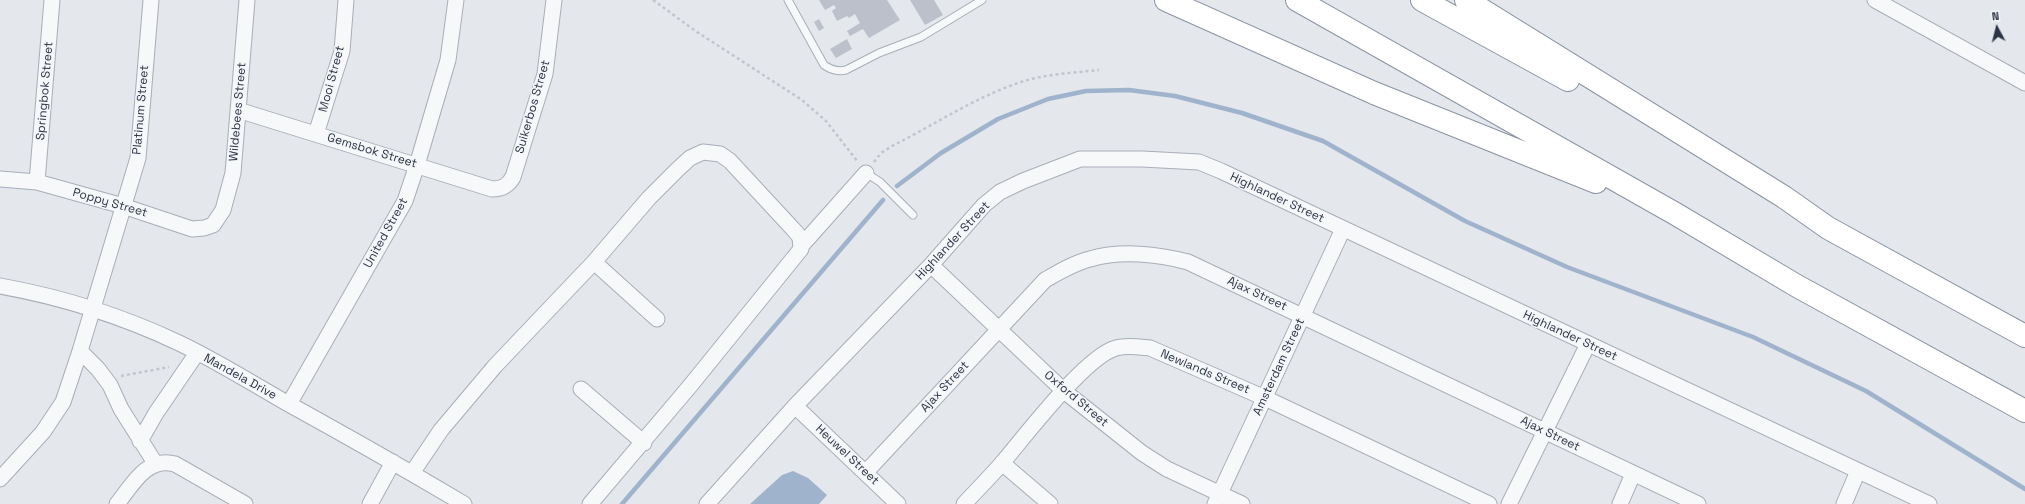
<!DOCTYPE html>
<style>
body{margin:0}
#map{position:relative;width:2025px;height:504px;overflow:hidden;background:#e4e7ec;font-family:"Space Grotesk",sans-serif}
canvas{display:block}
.north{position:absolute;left:1977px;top:8px;width:40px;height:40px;-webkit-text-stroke:3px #f4f6f9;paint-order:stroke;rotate:353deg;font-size:11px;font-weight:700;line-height:16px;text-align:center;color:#2b3445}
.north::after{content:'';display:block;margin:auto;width:14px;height:18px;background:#2b3445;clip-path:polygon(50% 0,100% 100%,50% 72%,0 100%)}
</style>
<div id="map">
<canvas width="2025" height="504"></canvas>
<div class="north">N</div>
</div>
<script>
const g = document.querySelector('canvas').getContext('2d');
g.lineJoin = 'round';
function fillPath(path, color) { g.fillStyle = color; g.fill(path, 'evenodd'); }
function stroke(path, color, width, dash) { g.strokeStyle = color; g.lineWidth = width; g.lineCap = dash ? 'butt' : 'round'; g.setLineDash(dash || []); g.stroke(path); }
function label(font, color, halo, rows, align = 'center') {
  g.font = font + ' "Space Grotesk",sans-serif'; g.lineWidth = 3; g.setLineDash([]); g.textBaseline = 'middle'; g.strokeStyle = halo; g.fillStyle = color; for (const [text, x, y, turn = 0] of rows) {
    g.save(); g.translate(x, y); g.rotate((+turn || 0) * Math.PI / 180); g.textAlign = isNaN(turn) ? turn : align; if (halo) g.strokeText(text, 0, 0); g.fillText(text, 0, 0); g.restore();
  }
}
fillPath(new Path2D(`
 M793,471L808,478L827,495L819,504H750L782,475Z`), '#9fb4cc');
stroke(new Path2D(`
 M897,186L941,153L998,119L1048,99L1086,91L1129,90L1175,96L1242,113L1323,141L1465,221L1567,267L1753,337L1866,391L2025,489
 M622,504L883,200`), '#9fb4cc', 4.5);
fillPath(new Path2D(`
 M819,0H887L900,20L869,38L863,29L850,36L847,31L860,23L855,14L849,18L847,16L837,21L832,11L836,8L834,5L825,10Z
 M910,0H934L943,15L925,25Z
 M819,19L824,28L819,31L814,22Z
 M847,39L852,49L836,58L830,49Z`), '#bbc0ca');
const service = new Path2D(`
 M788,0L824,65C831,70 837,72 846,70L879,53L921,37L982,0
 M866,173L880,182L913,215`);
const minor = new Path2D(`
 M1875,0L2025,83
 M238,110L492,189C502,189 508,186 513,177L545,74L554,0
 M316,134L342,51L346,0
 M0,179L37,182L123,206L192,229L204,228L213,225L223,210L233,173L247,0
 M37,182L52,0
 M802,245L866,173
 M594,262L657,319
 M931,265L1064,391L1142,453L1167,469L1242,504
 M0,286C61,297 122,316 179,343C215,360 250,382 285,402C345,435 405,469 464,504
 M80,351L98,369L110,385L121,409L155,463
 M581,389L644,443
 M289,404L405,201L417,165L448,60L456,0
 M795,406L898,504
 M140,441L156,413L197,353
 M1002,463L1050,504
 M866,472L1045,280C1059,272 1074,263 1090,259C1121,250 1158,254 1188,262L1698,504
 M412,473L441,430L495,366L594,262L649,198L678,169L690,158L703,152L720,154L730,161L793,229L800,237L801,249L690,386L590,504
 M0,479L43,432L63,402L80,351L138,158L151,0
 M117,504C132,485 147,456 175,464L245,504
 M370,504L393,462
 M707,504L795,406L931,265L984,205L1000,192L1023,181L1080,159H1142L1199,162L1221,171L1929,504
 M964,504C977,490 991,476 1003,462C1026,435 1086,356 1116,348C1127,345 1139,347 1150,348L1265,398L1489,504
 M1215,504L1343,229
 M1509,504L1588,344
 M1620,504L1633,474
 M1844,504L1858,471`);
const motorway = new Path2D(`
 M1166,0L1374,93L1596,182
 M1297,0L1674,213L1797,286L2025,411
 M1422,0L1568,80
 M1466,0L1784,197L1828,228L2025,336`);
stroke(service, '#a9aeb7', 9);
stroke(minor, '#a9aeb7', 17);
stroke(motorway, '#8b94a3', 24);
stroke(new Path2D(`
 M653,0L697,32L802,100L826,121L858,162
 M874,162L881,153L892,146C934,125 974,98 1018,83C1043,74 1072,73 1099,70
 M121,376L169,367`), '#c2c5cb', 2.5, [3, 3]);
stroke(service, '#f7f8fa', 7);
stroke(minor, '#f7f8fa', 15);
stroke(motorway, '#fff', 22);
label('12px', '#2b3445', '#f4f6f9', [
 ["Mooi Street",332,79,-75],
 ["Springbok Street",45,91,-85],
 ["Suikerbos Street",533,107,-74],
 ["Platinum Street",141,110,-85],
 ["Wildebees Street",238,112,-85],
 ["Gemsbok Street",372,151,17],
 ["Highlander Street",1277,198,25],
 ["Poppy Street",110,203,16],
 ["United Street",386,233,-61],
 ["Highlander Street",953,241,-47],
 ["Ajax Street",1257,294,25],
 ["Highlander Street",1570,336,25],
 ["Amsterdam Street",1279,367,-65],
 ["Newlands Street",1205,372,23],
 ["Mandela Drive",240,377,29],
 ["Ajax Street",945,387,-47],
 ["Oxford Street",1076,399,40],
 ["Ajax Street",1550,434,26],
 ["Heuwel Street",847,455,43]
]);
</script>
